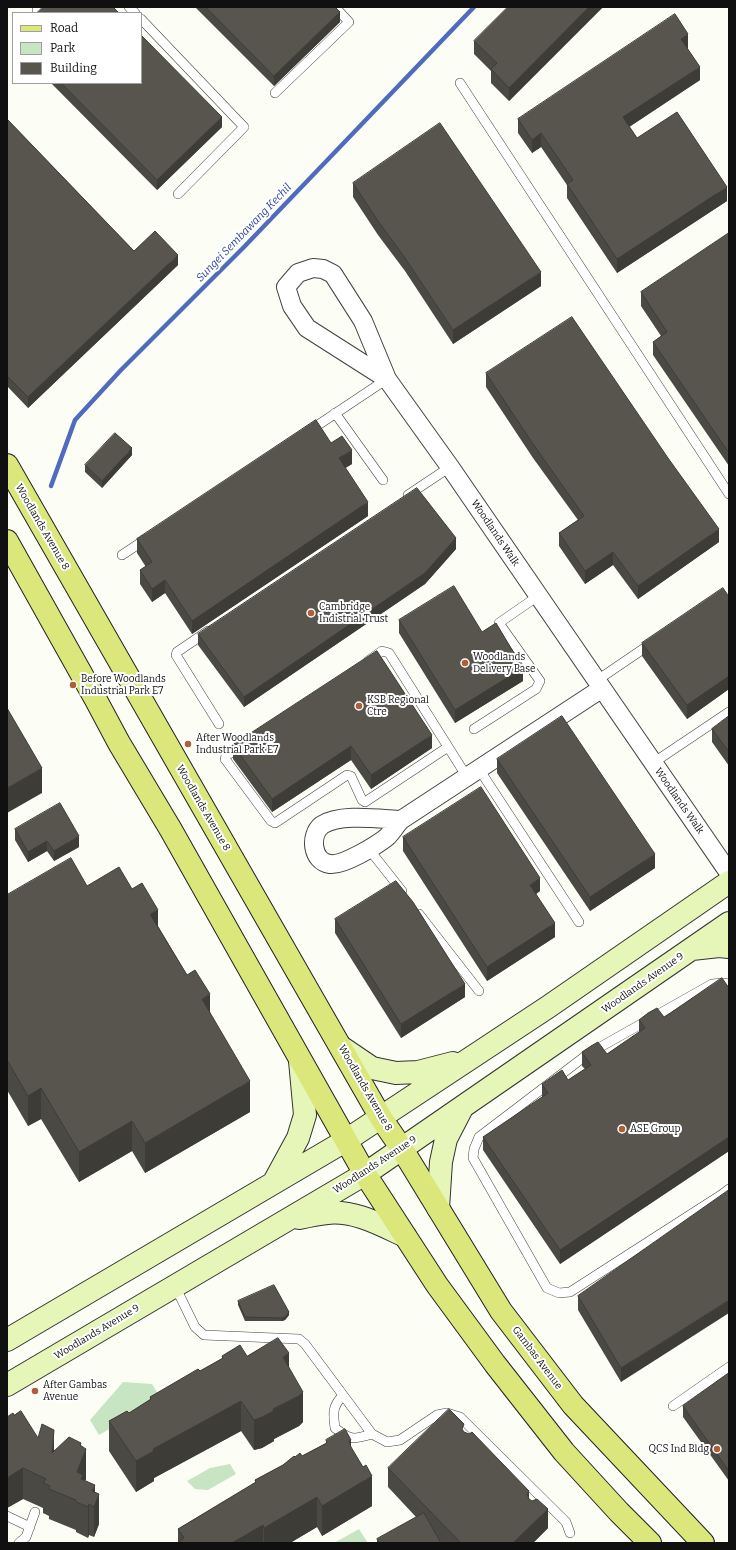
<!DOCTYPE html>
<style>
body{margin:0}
#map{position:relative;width:736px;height:1550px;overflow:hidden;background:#fcfef5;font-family:Bitter,serif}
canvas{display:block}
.frame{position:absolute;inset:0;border:8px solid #101010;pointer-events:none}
.legend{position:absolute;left:12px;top:12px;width:130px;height:72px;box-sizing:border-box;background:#fff;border:1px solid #9f9f9f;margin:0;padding:5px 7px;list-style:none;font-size:12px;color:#101010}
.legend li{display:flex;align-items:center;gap:8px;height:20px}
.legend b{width:20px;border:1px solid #9f9f9f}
</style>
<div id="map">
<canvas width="736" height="1550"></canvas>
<div class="frame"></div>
<ul class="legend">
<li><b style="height:5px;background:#dbe77b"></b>Road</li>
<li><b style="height:11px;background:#c7e5c2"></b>Park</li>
<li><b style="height:11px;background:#57554e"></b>Building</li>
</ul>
</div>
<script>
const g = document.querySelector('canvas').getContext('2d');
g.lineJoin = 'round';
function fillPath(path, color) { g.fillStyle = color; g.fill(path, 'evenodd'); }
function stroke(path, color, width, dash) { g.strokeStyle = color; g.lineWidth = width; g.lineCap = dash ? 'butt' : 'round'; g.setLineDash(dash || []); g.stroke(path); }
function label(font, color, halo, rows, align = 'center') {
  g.font = font + ' Bitter,serif'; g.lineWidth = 4; g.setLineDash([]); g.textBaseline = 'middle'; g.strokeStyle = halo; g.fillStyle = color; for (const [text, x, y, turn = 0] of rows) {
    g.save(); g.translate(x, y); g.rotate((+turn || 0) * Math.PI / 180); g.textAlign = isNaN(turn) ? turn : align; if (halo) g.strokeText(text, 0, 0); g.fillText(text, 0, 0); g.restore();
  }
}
fillPath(new Path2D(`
 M123,1382L152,1384L161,1399L99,1435L90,1420Z
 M230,1464L236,1474L208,1490L195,1489L187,1481L210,1468Z
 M359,1529L368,1543H334Z`), '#c7e5c2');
stroke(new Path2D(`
 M51,486L75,420L121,370L244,247L474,7`), '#506abd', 4.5);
const lane = new Path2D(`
 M129,7L135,13
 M37,10L40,7
 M141,19L244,127L178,194
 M460,83L729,494
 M275,93L349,22L335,7
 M335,413L383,480
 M309,431L387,379
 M408,495L450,467
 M122,555L146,539
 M208,631L177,652L176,655L219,724
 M368,661L382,651L389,653L467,777
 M596,681L652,643
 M474,729L536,689L540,681L499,623L538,596
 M243,745L226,756L225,759L271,821L275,823L347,775L351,776L362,800L365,802L448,747
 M653,763L729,712
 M479,769L579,922
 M368,848L402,891
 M419,914L479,991
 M729,984L723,983L712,984L588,1054L479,1137L474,1149L473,1158L547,1288L559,1293L570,1292L721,1195L729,1189
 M175,1286L195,1327L204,1335L299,1339L305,1344L372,1434L387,1442L400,1440L437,1415L447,1413L460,1417L566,1522L570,1533
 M343,1395C332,1407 333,1413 335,1428C350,1440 353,1440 372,1434
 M673,1406L729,1367
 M7,1516L30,1527
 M19,1543L26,1537L35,1512`);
const street = new Path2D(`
 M387,379L307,328L292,306L286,287L298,273L313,268L323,269L333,274L363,321L387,379L450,467L729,873
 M401,820C380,819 340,813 322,825C309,835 312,862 330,864C343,866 377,845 387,837C392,832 396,825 401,820L601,689`);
const secondary = new Path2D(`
 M692,949L719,946L729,947
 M341,1047L372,1068L396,1073L418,1072L453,1063
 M274,1182L298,1138L305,1115L300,1061
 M438,1208L441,1162L446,1139L461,1110
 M299,1218C308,1216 318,1214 327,1213C355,1210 381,1225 405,1236
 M7,1340L345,1141L548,1007L729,882
 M7,1385L365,1174L729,923`);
const primary = new Path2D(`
 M7,465L381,1118L402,1149L501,1311L573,1405L703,1543
 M7,541L96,700L119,743L171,830L365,1174L437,1285L495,1364L564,1452L619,1512L650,1543`);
stroke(lane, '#434343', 10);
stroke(street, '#434343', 20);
stroke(secondary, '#323232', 24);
stroke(primary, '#212121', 24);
stroke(lane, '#fff', 9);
stroke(street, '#fff', 18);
stroke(secondary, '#e6f5b8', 22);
stroke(primary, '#dbe77b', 22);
fillPath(new Path2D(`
 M195,7H335L340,22L274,86Z
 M602,7V8L509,101L491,83V71L474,54V41Z
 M687,48L700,80L629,127L637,138L727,201L617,273L567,198V185L541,147L532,153L518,133V119L688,48Z
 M51,83H141L222,127L157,190Z
 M7,119L134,251L178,265L28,408L7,386Z
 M353,183L541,286L453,344L405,271L378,235L353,197Z
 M729,233V466L653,355V342L661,336L641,306V292Z
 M486,373L719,542L638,599L613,565L585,584L559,546V533L578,520L533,458L486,387Z
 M331,443L352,464L345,468L368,516L192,634L165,593L152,602L140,584V570L146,567L137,553V539Z
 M132,455L102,488L85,472V465Z
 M456,549L425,584L244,707L198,645V634Z
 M729,597V689L687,719L642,656V643Z
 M399,620L482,632L523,681L455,723L399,633Z
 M377,651L432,748L371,789L351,760L272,812L233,759V745Z
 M729,716V766L712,742V729Z
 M497,759L655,868L590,911L497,773Z
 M15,829L79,847L54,861L47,851L28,862L15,840Z
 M403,837L540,891L536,894L555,937L487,981L403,851Z
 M87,886L132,889L158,926L187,975L210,1012L250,1112L145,1173L132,1151L79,1182L41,1119L28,1126L7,1090V895Z
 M335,919L465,997L401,1038L335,933Z
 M729,988V1151L560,1264L483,1150V1137L542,1098V1084L568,1080L585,1069L582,1066V1052L607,1054L639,1032V1020L664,1017Z
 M729,1190L621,1382L578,1310V1296Z
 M238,1301L289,1315L285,1320L282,1321H245L238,1305Z
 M222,1356H247L289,1367L303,1422L299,1426L274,1439V1441L262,1448L254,1450L241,1431L154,1478V1481L136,1492L109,1451V1421L129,1413L150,1400V1397L200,1371L222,1359Z
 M729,1373V1481L683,1417V1406Z
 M14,1415L38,1438L54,1450L81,1446L86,1479L85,1481L95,1492L99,1524L94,1537L89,1535L88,1538L76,1532V1530L49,1519V1516L43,1513V1508L23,1499L7,1508V1417Z
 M464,1432L529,1499L548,1528L533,1543H442L440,1541L441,1543H377V1539L416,1517L388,1487V1468Z
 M326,1440L351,1447L372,1506L322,1536L317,1527L290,1543H178V1529L255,1483V1480L283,1465L295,1457L302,1456L326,1443Z`), '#4b4943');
fillPath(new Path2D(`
 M589,7H602V8L509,101V88Z
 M340,12V22L274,86V76Z
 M688,34V48L681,53V39Z
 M700,67V80L623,131V117Z
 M222,117V127L157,190V180Z
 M541,133V147L532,153V140Z
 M727,187V201L617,273V259Z
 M178,255V265L28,408V397Z
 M541,272V286L453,344V330Z
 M132,448V455L102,488V481Z
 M352,450V464L339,472V458Z
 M368,502V516L192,634V621Z
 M719,529V542L638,599V586Z
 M456,538V549L425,584L244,707V697Z
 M613,552V565L585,584V571Z
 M165,580V593L152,602V589Z
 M523,668V681L455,723V710Z
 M729,676V689L687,719V705Z
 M432,735V748L371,789V775Z
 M351,746V760L272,812V799Z
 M42,768V793L7,813V788Z
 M79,836V847L54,861V851Z
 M47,841V851L28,862V852Z
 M655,854V868L590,911V897Z
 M540,878V891L530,898V885Z
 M158,910V940L150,914Z
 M555,923V937L487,981V967Z
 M465,984V997L401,1038V1024Z
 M210,994V1025L202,999Z
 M250,1081V1112L145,1173V1143Z
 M41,1088V1119L28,1126V1096Z
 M132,1121V1151L79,1182V1152Z
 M729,1137V1151L560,1264V1250Z
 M729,1300V1313L621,1382V1368Z
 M289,1312V1315L285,1320L282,1321V1318Z
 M289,1353V1384L283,1357Z
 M303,1392V1422L299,1426L274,1439V1441L262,1448L254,1450V1420Z
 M241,1401V1431L154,1478V1481L136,1492V1461L153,1449Z
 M54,1430V1460L52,1453Z
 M351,1440V1470L349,1441Z
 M81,1443V1460L86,1449V1479L83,1485L77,1472L80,1445Z
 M23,1468V1499L7,1508V1478Z
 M372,1476V1506L322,1536V1506Z
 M95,1485V1503L99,1494V1524L94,1537V1507L92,1491Z
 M529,1491V1510L527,1494Z
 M317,1497V1527L290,1543H264V1528Z
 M89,1504V1535L88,1538V1507Z
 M548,1509V1528L533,1543H513Z
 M263,1525V1543H232Z`), '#3d3c37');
const building = new Path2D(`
 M43,7H113L119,13H37Z
 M206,7H335L340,12L274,76Z
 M508,7H589L509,88L491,69L497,63L474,41Z
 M675,14L688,34L681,39L700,67L623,117L637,138L677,112L727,187L617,259L567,184L573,180L541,133L532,140L518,119Z
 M141,35L222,117L157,180L61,83H141Z
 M7,119L134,251L155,231L178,255L28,397L7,376Z
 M440,123L541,272L453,330L405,258L378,221L353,183Z
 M729,233V453L653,342L667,332L641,292Z
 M572,317L668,458L719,529L638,586L613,552L585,571L559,533L584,516L533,444L486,373Z
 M316,420L331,443L342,436L352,450L339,458L368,502L192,621L165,580L152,589L140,570L152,562L137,539Z
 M115,433L132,448L102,481L85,465Z
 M417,488L456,538L425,573L244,697L198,634Z
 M454,586L482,632L496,623L523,668L455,710L399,620Z
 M723,588L729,597V676L687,705L642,643Z
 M377,651L432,735L371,775L351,746L272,799L233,745Z
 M7,708L42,768L7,788Z
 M562,716L655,854L590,897L497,759Z
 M729,716V752L712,729Z
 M481,787L540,878L530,885L555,923L487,967L403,837Z
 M60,803L79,836L54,851L47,841L28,852L15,829Z
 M71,858L87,886L119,867L132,889L142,883L158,910L150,914L187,975L195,970L210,994L202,999L250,1081L145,1143L132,1121L79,1152L41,1088L28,1096L7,1060V1030L8,1029H7V895Z
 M396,881L413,902L465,984L401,1024L335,919Z
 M722,978L729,988V1137L560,1250L483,1137L548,1093L542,1084L562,1070L568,1080L591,1065L582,1052L591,1046L598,1042L607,1054L645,1028L639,1020L648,1013L657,1008L664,1017Z
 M729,1190V1300L621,1368L578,1296Z
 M274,1285L289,1312L285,1317L282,1318L245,1317L238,1301Z
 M278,1338L289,1353L283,1357L303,1392L299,1396L273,1409L274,1411L262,1417L254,1420L241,1401L153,1449L154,1451L136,1461L109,1421L127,1411L129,1413L151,1399L150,1397L198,1369L200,1371L223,1358L222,1356L240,1345L247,1356Z
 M729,1373V1471L683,1406Z
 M449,1409L464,1424L462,1429L464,1432L469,1434L472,1432L529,1491L527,1494L529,1499L532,1501L537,1499L548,1509L513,1543H461L388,1468Z
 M21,1411L38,1438L42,1424L54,1430L52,1453L69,1437L81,1443L80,1445L86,1449L77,1472L83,1475L81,1479L95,1485L92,1491L99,1494L94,1507L89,1504L88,1507L76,1502V1500L49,1489L50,1486L43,1483L46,1479L23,1468L7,1478V1417L13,1413L14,1415Z
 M345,1429L351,1440L349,1441L351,1447L363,1467L366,1465L372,1476L322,1506L317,1497L264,1528L263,1525L232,1543H180L179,1542L184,1538L178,1529L256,1482L255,1480L283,1465L294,1456L295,1457L300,1453L302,1456L327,1443L326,1440Z
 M424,1513L441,1543H379L377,1539Z`);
fillPath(building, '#57554e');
stroke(building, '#3d3c37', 1);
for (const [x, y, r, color] of [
 [311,613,4,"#af5e39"],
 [465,663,4,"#af5e39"],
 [73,685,4,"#af5e39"],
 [359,706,4,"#af5e39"],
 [188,744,4,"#af5e39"],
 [622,1129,4,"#af5e39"],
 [35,1391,4,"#af5e39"],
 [717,1449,4,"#af5e39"]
]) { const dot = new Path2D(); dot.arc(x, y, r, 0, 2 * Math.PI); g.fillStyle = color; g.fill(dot); stroke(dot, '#fff', 1.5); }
label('10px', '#101010', '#fff', [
 ["Woodlands Avenue 8",42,527,60],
 ["Woodlands Walk",495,533,56],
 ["Woodlands Walk",679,801,55],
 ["Woodlands Avenue 8",203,808,60],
 ["Woodlands Avenue 9",643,983,-35],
 ["Woodlands Avenue 8",365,1088,60],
 ["Woodlands Avenue 9",375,1165,-33],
 ["Woodlands Avenue 9",97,1332,-31],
 ["Gambas Avenue",537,1358,53]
]);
label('10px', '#101010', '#fff', [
 ["Cambridge",319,607],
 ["Indistrial Trust",319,619],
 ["Woodlands",473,657],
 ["Delivery Base",473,669],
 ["Before Woodlands",81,679],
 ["Industrial Park E7",81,691],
 ["KSB Regional",367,700],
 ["Ctre",367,712],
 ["After Woodlands",196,738],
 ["Industrial Park E7",196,750],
 ["ASE Group",630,1129],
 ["After Gambas",43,1385],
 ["Avenue",43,1397],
 ["QCS Ind Bldg",709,1449,"right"]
], 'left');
label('italic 11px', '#283e93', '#fff', [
 ["Sungei Sembawang Kechil",244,233,-46]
]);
</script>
